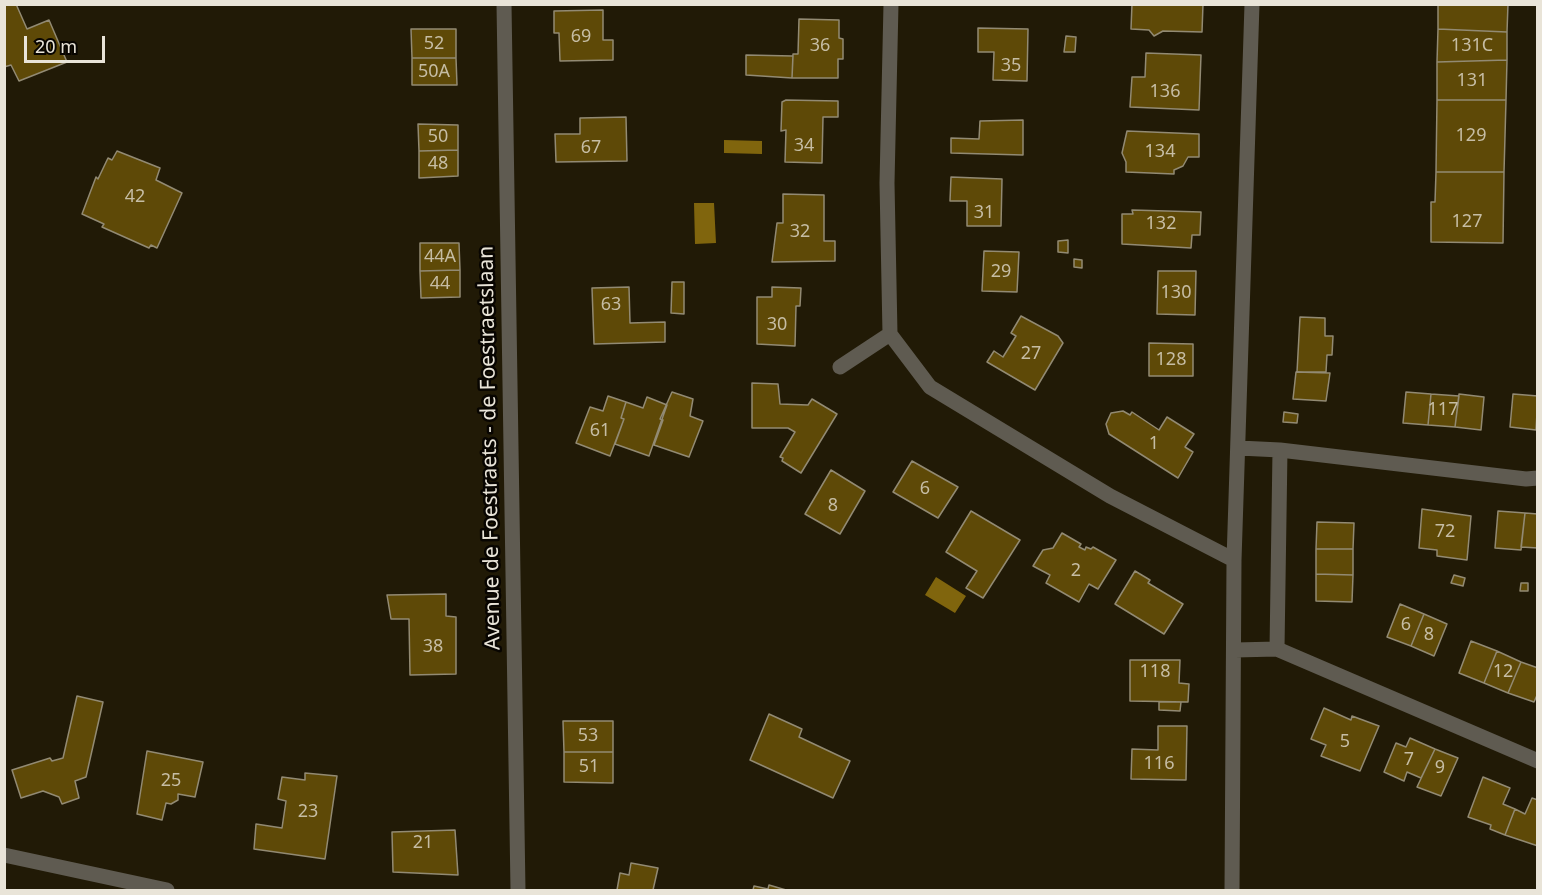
<!DOCTYPE html>
<style>
body{margin:0}
#map{position:relative;width:1542px;height:895px;overflow:hidden;background:#211a06;font-family:"Noto Sans",sans-serif}
canvas{display:block}
.frame{position:absolute;inset:0;border:6px solid #e9e4d8;pointer-events:none}
.scale{position:absolute;left:24px;top:36px;width:81px;height:27px;box-sizing:border-box;border:3px solid #e9e4d8;border-top:0;padding-left:8px;font-size:18px;line-height:21px;white-space:nowrap;color:#e9e4d8;-webkit-text-stroke:4px #080501;paint-order:stroke}
</style>
<div id="map">
<canvas width="1542" height="895"></canvas>
<div class="frame"></div>
<div class="scale">20 m</div>
</div>
<script>
const g = document.querySelector('canvas').getContext('2d');
g.lineJoin = 'round';
function fillPath(path, color) { g.fillStyle = color; g.fill(path, 'evenodd'); }
function stroke(path, color, width, dash) { g.strokeStyle = color; g.lineWidth = width; g.lineCap = dash ? 'butt' : 'round'; g.setLineDash(dash || []); g.stroke(path); }
function label(font, color, halo, rows, align = 'center') {
  g.font = font + ' "Noto Sans",sans-serif'; g.lineWidth = 5; g.setLineDash([]); g.textBaseline = 'middle'; g.strokeStyle = halo; g.fillStyle = color; for (const [text, x, y, turn = 0] of rows) {
    g.save(); g.translate(x, y); g.rotate((+turn || 0) * Math.PI / 180); g.textAlign = isNaN(turn) ? turn : align; if (halo) g.strokeText(text, 0, 0); g.fillText(text, 0, 0); g.restore();
  }
}
fillPath(new Path2D(`
 M724,140L762,141V154L724,153Z
 M694,203H714L716,243L695,244Z
 M936,577L966,596L955,613L925,595Z`), '#80650d');
const building = new Path2D(`
 M4,4H16L27,29L49,20L67,62L19,81L11,65L4,67Z
 M1132,4H1203L1202,32L1163,31L1154,36L1149,30L1131,29Z
 M1438,4H1508L1507,32L1438,29Z
 M603,10V40H613V60L560,61L559,33H554V11Z
 M799,19L839,20V38L843,39V59H838V78H792L793,54H798Z
 M978,28L1028,29L1027,81L993,80L994,52H978Z
 M411,29H456V58H412Z
 M1438,29L1507,32V60L1437,62Z
 M1066,36L1076,37L1075,52H1064Z
 M1146,53L1201,55L1199,110L1130,107L1132,77H1145Z
 M746,55L793,56L792,78L746,75Z
 M412,58H456L457,85H412Z
 M1507,60L1506,100H1437V62Z
 M786,100L838,101V117H823L822,163L785,162L786,130L781,131L782,102Z
 M1437,100H1506L1504,172H1436Z
 M626,117L627,161L556,162L555,134H580V118Z
 M1023,120V155L951,153V138L979,139L980,121Z
 M418,124L458,125V150L419,151Z
 M1127,131L1199,134V157H1188L1183,166L1174,170V174L1126,172V162L1122,153Z
 M458,150V176L419,178V151Z
 M117,151L160,168L156,180L182,193L157,248L151,245L149,248L102,227L104,224L82,214L96,177L98,179L108,158L112,160Z
 M1436,172H1504L1503,243L1431,242V202H1435Z
 M951,177L1002,179L1001,226H967V201H950Z
 M783,194L824,195V241H835V261L772,262L777,223H783Z
 M1132,210L1201,212L1200,235H1192L1191,248L1122,244V214H1133Z
 M1068,240V253L1058,252V241Z
 M420,243H459L460,270L420,271Z
 M984,251L1019,252L1017,292L982,291Z
 M1074,259L1082,260V268L1074,267Z
 M460,270V297L421,298L420,271Z
 M1158,271H1196L1195,315L1157,314Z
 M672,282H684V314L671,313Z
 M629,287L630,323L665,322V342L594,344L592,288Z
 M772,287L801,288L800,306H796L795,346L757,344V297H772Z
 M1021,316L1058,336L1063,343L1035,390L987,362L994,351L1003,357L1016,336L1011,333Z
 M1300,317L1325,318V336H1333L1332,355H1327L1326,372H1297Z
 M1149,343L1193,344V376H1149Z
 M1296,372L1330,373L1326,401L1293,399Z
 M752,383L778,384L780,404L808,405L812,399L837,414L801,473L782,461L783,458L780,457L795,432L788,428H752Z
 M672,392L693,399L690,416L703,421L689,457L654,445L663,420L660,419Z
 M1406,392L1431,394L1428,425L1403,423Z
 M1431,394L1459,396L1455,427L1428,425Z
 M1459,394L1484,397L1481,430L1455,427Z
 M1513,394L1538,396L1536,430L1510,427Z
 M608,396L626,402L621,418L624,419L610,456L576,443L590,407L603,411Z
 M647,397L667,405L649,456L615,444L624,419L621,418L626,402L643,408Z
 M1123,411L1130,415L1132,412L1159,430L1167,417L1194,434L1185,447L1193,452L1178,478L1109,434L1106,424L1111,413Z
 M1284,412L1298,414L1297,423L1283,422Z
 M912,461L958,487L938,518L893,492Z
 M831,470L865,491L840,534L805,514Z
 M1422,509L1471,516L1467,560L1437,556V550L1419,548Z
 M971,511L1020,540L983,598L966,588L977,571L946,552Z
 M1498,511L1525,513L1521,550L1495,548Z
 M1525,513L1538,514V548L1521,547Z
 M1317,522L1354,523L1353,549H1316Z
 M1062,533L1081,544L1079,547L1085,550L1086,547L1091,549L1093,547L1116,560L1098,589L1089,584L1079,602L1046,583L1050,575L1033,566L1043,550L1053,548Z
 M1316,549H1353V575L1316,574Z
 M1135,571L1150,580L1148,583L1183,604L1164,634L1115,604Z
 M1316,574L1353,575L1352,602L1316,601Z
 M1454,575L1465,578L1463,586L1451,583Z
 M1521,583H1528V591H1520Z
 M446,594V616L456,617V674L410,675L409,619H391L387,595Z
 M1400,604L1424,614L1411,646L1387,637Z
 M1424,614L1447,624L1434,656L1411,646Z
 M1471,641L1497,651L1484,683L1459,673Z
 M1497,651L1521,662L1508,693L1484,683Z
 M1130,660H1180L1179,683L1189,684L1188,702L1130,701Z
 M1521,662L1538,668V693L1534,702L1508,693Z
 M77,696L103,702L86,777L75,781L79,798L62,804L59,797L43,791L21,798L12,770L50,758L52,761L63,758Z
 M1159,702H1181L1180,711L1159,710Z
 M1324,708L1351,720L1352,716L1379,726L1360,771L1321,756L1326,745L1311,739Z
 M769,714L802,729L799,737L850,761L833,798L750,760Z
 M563,721H613V752H564Z
 M1158,726H1187L1186,780L1131,779L1132,749L1158,750Z
 M1410,738L1435,749L1421,778L1407,772L1404,781L1384,772L1396,743L1406,747Z
 M1435,749L1458,758L1441,796L1417,787Z
 M147,751L203,762L195,797L178,794V800L171,804L166,803L162,820L137,814Z
 M564,752H613V783L564,782Z
 M305,773L337,776L325,859L254,849L256,824L282,828L286,801L278,799L282,777L305,780Z
 M1483,777L1510,788L1503,804L1515,809L1505,835L1490,829L1491,825L1468,817Z
 M1532,798L1538,800V846L1505,835L1515,809L1525,814Z
 M455,830L458,875L393,872L392,832Z
 M631,863L658,868L653,890H617L620,873L629,875Z
 M769,885L786,890H753L754,886L768,889Z`);
fillPath(building, '#5e4907');
stroke(building, '#928a73', 1.5);
stroke(new Path2D(`
 M504,4L518,890
 M891,4L887,183L890,334L930,387L1110,496L1234,560
 M840,367L890,334
 M1239,448L1280,450L1526,479L1538,478
 M1277,649L1280,450
 M1235,650L1277,649L1538,761
 M4,855L167,890
 M1232,890L1234,560L1252,4`), '#5f5b51', 15);
label('18px', '#c6bda4', null, [
 ["69",581,37],
 ["52",434,44],
 ["36",820,46],
 ["131C",1472,46],
 ["35",1011,66],
 ["50A",434,72],
 ["131",1472,81],
 ["136",1165,92],
 ["129",1471,136],
 ["50",438,137],
 ["34",804,146],
 ["67",591,148],
 ["134",1160,152],
 ["48",438,164],
 ["42",135,197],
 ["31",984,213],
 ["127",1467,222],
 ["132",1161,224],
 ["32",800,232],
 ["44A",440,257],
 ["29",1001,272],
 ["44",440,284],
 ["130",1176,293],
 ["63",611,305],
 ["30",777,325],
 ["27",1031,354],
 ["128",1171,360],
 ["117",1443,410],
 ["61",600,431],
 ["1",1154,444],
 ["6",925,489],
 ["8",833,506],
 ["72",1445,532],
 ["2",1076,571],
 ["6",1406,625],
 ["8",1429,635],
 ["38",433,647],
 ["118",1155,672],
 ["12",1503,672],
 ["53",588,736],
 ["5",1345,742],
 ["7",1409,760],
 ["116",1159,764],
 ["51",589,767],
 ["9",1440,768],
 ["25",171,781],
 ["23",308,812],
 ["21",423,843]
]);
label('21px', '#e9e4d8', '#080501', [
 ["Avenue de Foestraets - de Foestraetslaan",490,448,-91]
]);
</script>
